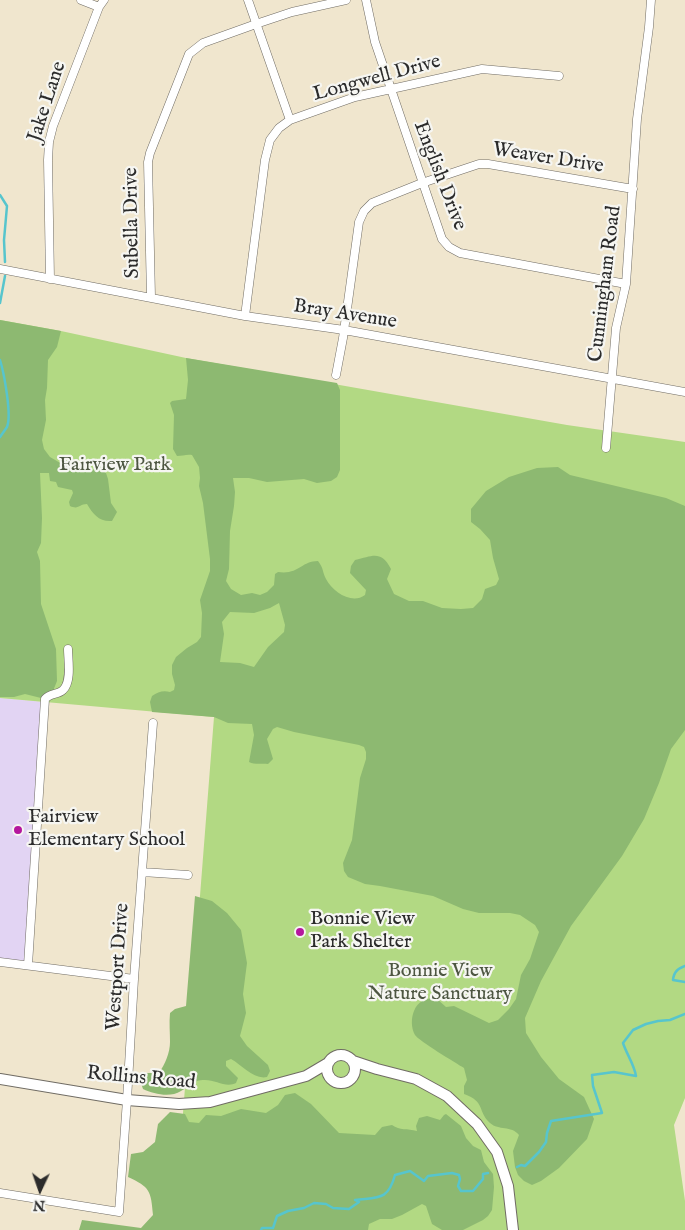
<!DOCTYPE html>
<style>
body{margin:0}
#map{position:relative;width:685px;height:1230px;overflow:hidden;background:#f0e6ce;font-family:"IM FELL English",serif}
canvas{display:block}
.north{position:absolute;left:15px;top:1165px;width:50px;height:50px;-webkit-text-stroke:4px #f6f6f2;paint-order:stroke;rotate:183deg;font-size:14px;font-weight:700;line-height:20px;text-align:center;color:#2b2b2b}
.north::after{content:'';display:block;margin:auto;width:18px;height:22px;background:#2b2b2b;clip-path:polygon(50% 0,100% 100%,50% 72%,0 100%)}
</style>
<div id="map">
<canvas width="685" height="1230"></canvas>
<div class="north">N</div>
</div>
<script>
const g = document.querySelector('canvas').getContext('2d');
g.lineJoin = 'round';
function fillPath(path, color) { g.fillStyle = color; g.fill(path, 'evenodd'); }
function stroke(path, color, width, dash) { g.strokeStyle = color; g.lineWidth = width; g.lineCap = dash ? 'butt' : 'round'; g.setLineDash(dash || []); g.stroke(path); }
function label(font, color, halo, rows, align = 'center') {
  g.font = font + ' "IM FELL English",serif'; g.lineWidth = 4.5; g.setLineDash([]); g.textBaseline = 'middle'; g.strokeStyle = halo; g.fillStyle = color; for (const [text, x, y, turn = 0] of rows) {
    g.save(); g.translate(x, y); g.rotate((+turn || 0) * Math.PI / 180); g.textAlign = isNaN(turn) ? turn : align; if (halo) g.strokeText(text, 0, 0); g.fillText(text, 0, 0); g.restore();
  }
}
fillPath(new Path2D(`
 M0,698L45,702L28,965L0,962Z`), '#e2d4f3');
fillPath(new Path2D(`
 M0,320L61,331L186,358L567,425L685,442V1098L674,1125L685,1201V1230H184L174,1228L214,717L0,698Z`), '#b2d983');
fillPath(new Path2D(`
 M0,320L61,331L57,347L48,360L47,388L45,400L46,420L42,440L44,449L50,457L62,464L73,466L81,469L100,470L106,473L108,479L111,503L117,512L112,521C99,522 93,514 87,504C79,504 79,510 70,506L69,502L73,493L72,490L58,487L56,482L50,481L49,473H40L42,518L41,543L37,552L40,561L41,604L56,649L57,681L53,691L45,699L25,694L14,697H0Z
 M186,358L337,383L340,390V470L337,477L331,481L317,483L304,479L267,482L249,478H233L235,492L234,506L230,531L229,569L226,581L231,589L241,595L252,593L260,595L267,592L274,585L275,574L278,572C299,575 301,561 318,561C324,569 322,571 326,579C333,592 352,605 365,595L366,590L350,573L351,566L355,560C373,556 381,550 391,569L387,579L394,594L409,601H423L442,608L461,609L473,608L482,599L485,589L496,585L499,579L493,558L490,540L480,529L471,522V509L486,491L509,477L537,468L558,467L570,475L666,498L685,506V730L671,749L659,783L644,819L622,856L571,926L541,981L525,1018L526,1033L541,1057L559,1079L584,1097L594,1119L587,1139L559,1168L541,1181L532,1185L524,1181L518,1175L515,1167L513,1151L519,1135C511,1125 499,1131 490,1123C477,1111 486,1102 464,1094V1086L467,1080L464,1068C456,1063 419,1041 415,1035C411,1028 411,1018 414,1011C418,1001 426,998 436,998L446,1007L454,1006L489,1023L498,1020L509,1009L516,999L521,975L530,959L539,932L535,925L520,915L510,913H479L463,909L433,896L380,886L365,884L348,877L344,871L343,863L352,840L360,778L366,759V752L364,747L359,745L294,732L277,727L273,729L267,739L273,759L268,764C262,763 255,765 249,762L254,735L252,724L228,723L214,717L152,712L150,702L152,696C158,692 163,690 170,692L174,690L175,685L172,674V665L176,657L187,648L197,642L201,637L202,613L200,600L210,571V559L203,503L199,486L200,478L199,467L192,455C187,454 182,456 177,456L173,449L174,415L170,403L172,401L186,399L188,380ZM279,603L285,625L284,632L268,647L254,667L240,663L220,662L224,634L222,622L230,612L254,613L270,608Z
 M195,896L212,901L227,913L241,930L247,963L243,994L246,1013L240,1036L247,1046L268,1065L270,1071L267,1077C254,1080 242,1065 231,1059L226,1061V1066L238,1078L236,1083C226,1088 216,1080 205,1080C192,1080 191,1086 181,1091C170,1098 154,1094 143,1089L140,1080L144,1073H159C165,1064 170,1053 170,1042C170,1032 169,1023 170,1013L175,1009L186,1006Z
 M295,1093L311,1104L339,1133L375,1135L382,1127L392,1125C400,1131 407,1128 417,1131L416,1126L419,1118L427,1116L440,1120L444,1115L446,1114L461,1126L466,1138L473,1146L481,1150L484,1162L493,1174L494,1187L492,1210L488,1216L483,1220L463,1230H442L432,1224L426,1206L422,1204L402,1215L392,1219H380L369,1224L368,1230H79L82,1220L141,1228L153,1215C151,1191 150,1187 128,1177L131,1154L143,1152L155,1142L158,1124L170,1112L185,1114L189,1122L199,1123L206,1115L221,1116L241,1109L266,1113L278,1105L285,1095Z`), '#8db971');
stroke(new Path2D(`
 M0,195L7,206L4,240L5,262
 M0,303L5,276
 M0,360C4,373 12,415 7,427C5,430 2,434 0,437
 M685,966C678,969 674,971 673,980L685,982
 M517,1167L521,1165L525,1166L539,1152L546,1142L547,1133L551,1121L602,1113L593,1086L592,1075L614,1072L636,1076C634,1064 627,1055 623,1043L633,1030L646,1024L658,1021L670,1020L685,1014
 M261,1230L262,1228H273L277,1216L288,1211L304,1208L314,1203L326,1204L333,1208L349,1209L359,1202L355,1200C378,1197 388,1201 395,1175L410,1171L424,1181L428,1176L452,1173L459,1175L460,1179L458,1186L461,1191H473L483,1179V1174L488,1173`), '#57c5cd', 2.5);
const minor = new Path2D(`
 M81,0L99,7
 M248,0L290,120
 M366,0L375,42L442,239L449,247L460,253L626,284
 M0,269L245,316L344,330L685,392
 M50,279L48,160L49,142L53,126L99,7L104,0
 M151,297L148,162L150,153L189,54L203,43L256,24L292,12L346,0
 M245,316L265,160L270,140L279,128L290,120L355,97L482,69L559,76
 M336,375L343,338L359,222L364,211L372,203L422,183L479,164H488L633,189
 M606,448L616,328L626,284L637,119L649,27L651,0
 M142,872L188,875
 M0,962L134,979
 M28,965L45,699C50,693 58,695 63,690C72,682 68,659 68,649
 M0,1193L119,1212L127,1100L134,979L153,723`);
const tertiary = new Path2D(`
 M327 1069a14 14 0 1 1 28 0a14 14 0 1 1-28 0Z
 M353,1061L377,1069L416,1079L447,1096L477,1124L497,1152L508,1186L513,1230
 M0,1079L127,1100L179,1104L210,1102L306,1076L328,1063`);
stroke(minor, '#706c64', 9);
stroke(tertiary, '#706c64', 12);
stroke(minor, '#fff', 8);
stroke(tertiary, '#fff', 10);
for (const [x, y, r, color] of [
 [18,830,5,"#b5179e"],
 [300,932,5,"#b5179e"]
]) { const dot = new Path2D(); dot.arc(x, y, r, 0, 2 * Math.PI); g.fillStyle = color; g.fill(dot); stroke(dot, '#f6f6f2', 2); }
label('20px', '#2b2b2b', '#f6f6f2', [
 ["Longwell Drive",377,79,-15],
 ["Jake Lane",48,102,-72],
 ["Weaver Drive",548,159,9],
 ["English Drive",439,176,69],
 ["Subella Drive",133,223,-91],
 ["Cunningham Road",606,284,-83],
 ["Bray Avenue",345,315,9],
 ["Westport Drive",119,967,-86],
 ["Rollins Road",141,1079,5]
]);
label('20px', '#4d5641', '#f6f6f2', [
 ["Fairview Park",115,466],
 ["Bonnie View",440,972],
 ["Nature Sanctuary",440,995]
]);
label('20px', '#2b2b2b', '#f6f6f2', [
 ["Fairview",28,818],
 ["Elementary School",28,841],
 ["Bonnie View",310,920],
 ["Park Shelter",310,943]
], 'left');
</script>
